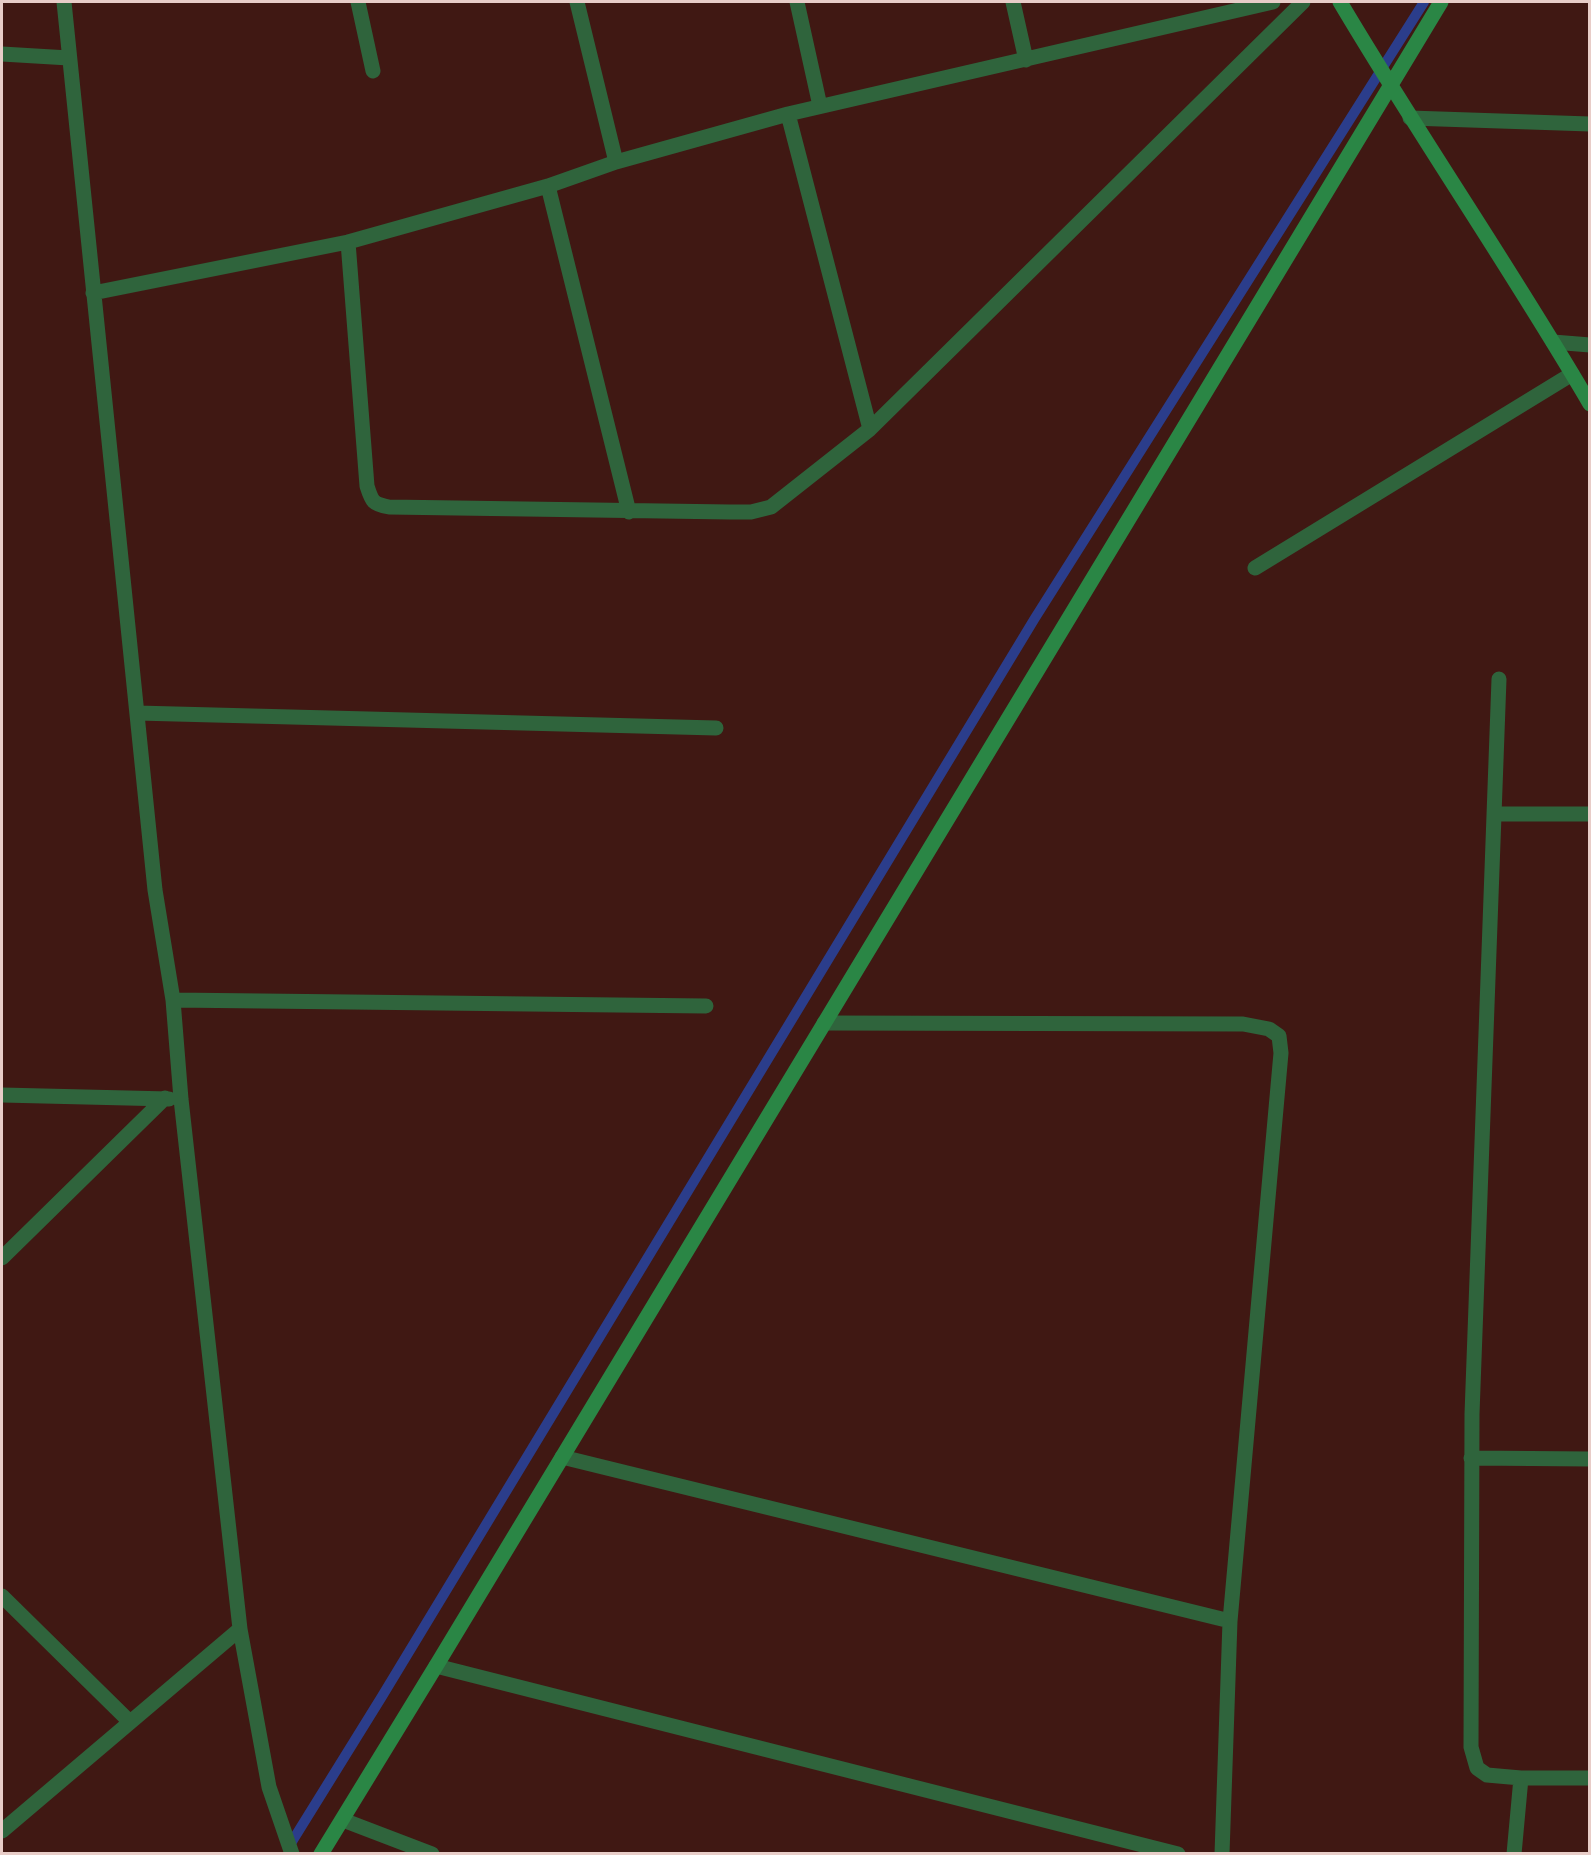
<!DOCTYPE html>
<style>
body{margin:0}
#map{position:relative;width:1591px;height:1855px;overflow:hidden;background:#401813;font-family:"DM Sans",sans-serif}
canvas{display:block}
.frame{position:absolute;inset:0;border:3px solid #e8cdc8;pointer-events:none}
</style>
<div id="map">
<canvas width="1591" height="1855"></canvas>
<div class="frame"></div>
</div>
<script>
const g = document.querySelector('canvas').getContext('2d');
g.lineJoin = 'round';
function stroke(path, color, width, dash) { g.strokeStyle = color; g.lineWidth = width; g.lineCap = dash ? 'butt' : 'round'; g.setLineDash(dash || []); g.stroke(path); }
stroke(new Path2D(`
 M288,1848L381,1698L1035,618L1424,2`), '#2b3d8b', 10);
stroke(new Path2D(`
 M64,2L155,890L173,1000L181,1099L240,1629L269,1787L292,1854
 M358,2L373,71
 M577,2L616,162
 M797,2L820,106
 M1013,2L1026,60
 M2,54L69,58
 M788,114L870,429
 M1410,118L1590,124
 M548,186L629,512
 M348,242L367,486C372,502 373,504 389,507L730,512H751L771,507L870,429L1303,2
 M93,293L348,242L548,186L616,162L788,114L1273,2
 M1553,342L1590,345
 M1255,568L1572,374
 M1499,679L1472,1414L1471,1747L1477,1768L1487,1775L1521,1778H1590
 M137,713L716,728
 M1494,814H1590
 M173,1000L706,1006
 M824,1023L1243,1024L1269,1029L1279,1036L1281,1053L1230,1621L1222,1854
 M2,1095L169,1099
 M2,1258L165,1098
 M562,1457L1230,1621
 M1471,1458L1590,1459
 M2,1596L129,1721
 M436,1666L1178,1854
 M343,1820L432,1854
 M2,1831L240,1629
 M1514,1854L1521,1778`), '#2f643c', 15);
stroke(new Path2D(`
 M1340,2C1420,137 1510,267 1590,404
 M321,1854L436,1666L1441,2`), '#2a8645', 15);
</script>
